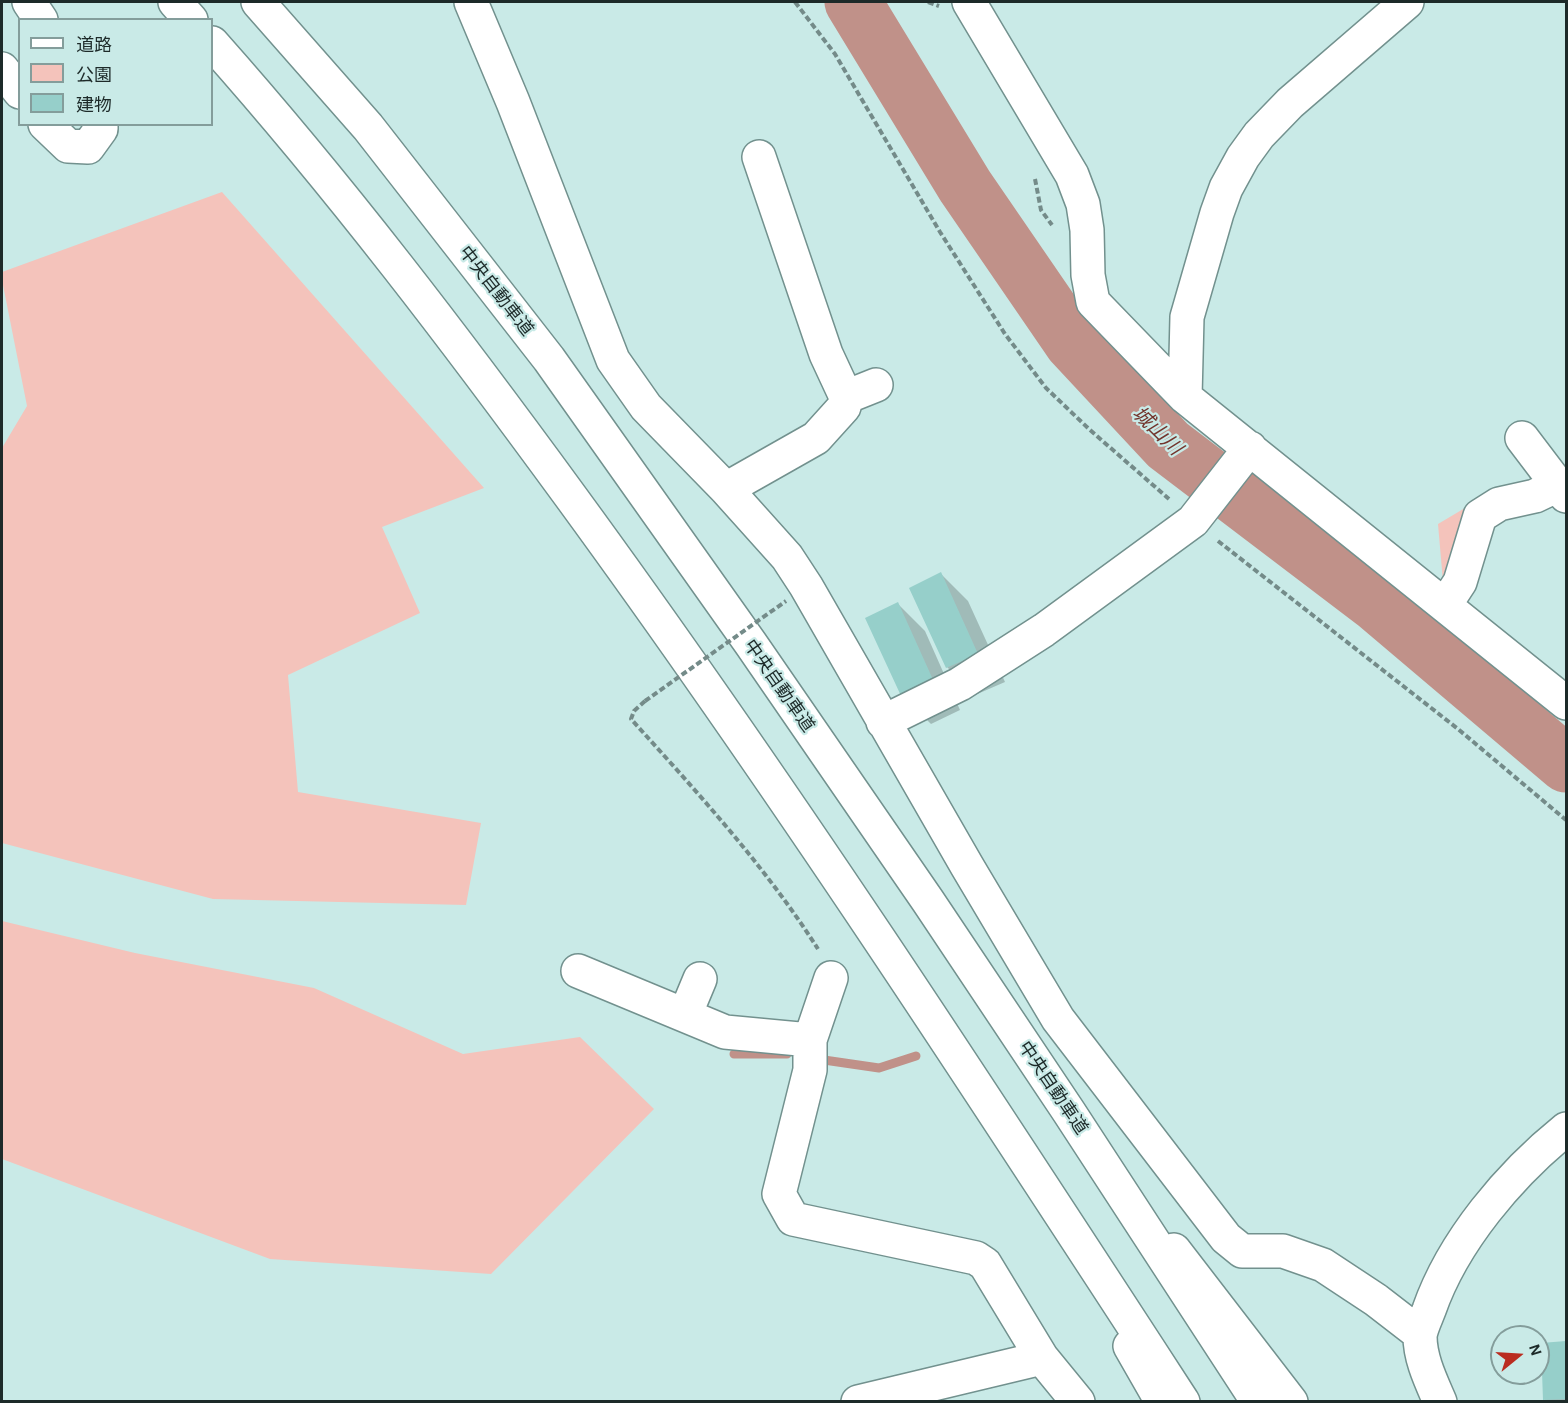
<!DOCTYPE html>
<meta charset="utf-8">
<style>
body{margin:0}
#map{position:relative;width:1568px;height:1403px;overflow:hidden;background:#c9eae7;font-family:"Alegreya Sans","Noto Sans JP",sans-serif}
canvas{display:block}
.frame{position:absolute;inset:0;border:3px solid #1d2a29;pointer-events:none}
.legend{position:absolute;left:18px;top:18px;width:195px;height:108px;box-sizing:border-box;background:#c9eae7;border:2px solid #849d9b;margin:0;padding:8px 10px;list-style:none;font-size:18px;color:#1d2a29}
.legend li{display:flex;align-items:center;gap:12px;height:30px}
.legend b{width:30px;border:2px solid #849d9b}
.north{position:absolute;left:1490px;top:1325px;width:60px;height:60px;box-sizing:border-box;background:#c9eae7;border:2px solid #849d9b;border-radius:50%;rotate:72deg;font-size:16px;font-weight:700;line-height:24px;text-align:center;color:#1d2a29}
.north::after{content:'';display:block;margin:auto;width:21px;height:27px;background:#ba2c20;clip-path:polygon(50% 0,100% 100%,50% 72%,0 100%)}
</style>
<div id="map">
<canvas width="1568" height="1403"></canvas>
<div class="frame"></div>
<ul class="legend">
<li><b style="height:8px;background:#fff"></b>道路</li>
<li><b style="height:16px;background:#f4c3bb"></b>公園</li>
<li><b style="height:16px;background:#96cfca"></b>建物</li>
</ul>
<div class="north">N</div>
</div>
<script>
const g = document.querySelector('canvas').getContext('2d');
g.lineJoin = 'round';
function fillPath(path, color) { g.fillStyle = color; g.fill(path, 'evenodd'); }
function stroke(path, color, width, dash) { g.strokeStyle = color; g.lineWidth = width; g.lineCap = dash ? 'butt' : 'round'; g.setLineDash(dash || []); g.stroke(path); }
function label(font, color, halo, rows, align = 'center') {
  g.font = font + ' "Alegreya Sans","Noto Sans JP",sans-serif'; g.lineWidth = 4.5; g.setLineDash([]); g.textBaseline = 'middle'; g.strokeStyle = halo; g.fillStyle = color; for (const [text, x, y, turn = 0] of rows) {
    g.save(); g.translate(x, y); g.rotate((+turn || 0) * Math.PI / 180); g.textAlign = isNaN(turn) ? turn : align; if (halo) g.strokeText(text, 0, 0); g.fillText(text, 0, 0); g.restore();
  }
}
fillPath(new Path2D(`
 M222,192L484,488L382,527L420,613L288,675L298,792L481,823L466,905L213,899L2,843V448L27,406L2,280V272Z
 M1470,505L1445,605L1438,524Z
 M2,921L135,953L314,988L463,1054L580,1037L654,1109L491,1274L270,1259L2,1159Z`), '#f4c3bb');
fillPath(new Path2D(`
 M941,574L968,601L1005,682L975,695L947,667Z
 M898,604L925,631L960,710L931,724L904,697Z
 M1566,1343V1402H1547L1545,1400L1542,1344Z`), '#0003');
stroke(new Path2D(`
 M734,1054H787
 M824,1060L879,1068L916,1056`), '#c09189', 9);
stroke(new Path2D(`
 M853,2L965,186L1072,342L1168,445L1376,603L1566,764`), '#c09189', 57);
fillPath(new Path2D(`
 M941,572L978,654L946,668L909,588Z
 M898,602L934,682L902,698L865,618Z
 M1566,1341V1399L1543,1400L1541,1343Z`), '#96cfca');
const minor = new Path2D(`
 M29,2L41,20
 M471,2L513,102L613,360L646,407L726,489L787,557L806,586L967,866L1058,1019L1226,1238L1242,1251H1283L1323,1265L1376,1300L1420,1334
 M969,2L1072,175L1083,204L1087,230L1088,275L1093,302L1185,397L1566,703
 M2,69L20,92
 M45,124L68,146L88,147L101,129V124
 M846,397L876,385
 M1185,397L1187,317L1217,213L1226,188L1243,157L1259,135L1290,103L1407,2
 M1522,438L1566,496
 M726,489L816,438L844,407L846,397L826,354L759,157
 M1445,605L1460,582L1480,516L1499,504L1535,496L1558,485
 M883,722L960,684L1044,630L1193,521L1250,448
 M578,971L725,1032L810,1040V1070L779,1194L793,1219L976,1258L985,1264L1042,1358L1078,1402
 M685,1015L700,979
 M810,1040L831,978
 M1174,1250L1291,1402
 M1130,1346L1162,1402
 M858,1402L1042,1358
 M1440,1402C1431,1381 1420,1359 1420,1336C1421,1328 1426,1318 1429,1310C1453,1241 1510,1174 1566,1129`);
const highway = new Path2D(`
 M175,2L191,20
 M258,2L368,127L549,359L751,644L928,901L1069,1112L1258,1402
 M212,43C340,187 457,341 571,497C786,791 984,1096 1183,1402`);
stroke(minor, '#72918e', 36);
stroke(highway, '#72918e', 36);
stroke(new Path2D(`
 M795,2L835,54L940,232L1005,334L1046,388L1090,430L1169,499
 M928,2L939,6
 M1035,179L1041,210L1052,225
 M1218,541L1458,729L1566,820
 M645,701L634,711L631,719C697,792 765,866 818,949`), '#748b89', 4, [6, 3]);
stroke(minor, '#fff', 33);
stroke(highway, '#fff', 33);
stroke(new Path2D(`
 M645,701L786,601`), '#748b89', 4, [6, 3]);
label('18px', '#1d2a29', '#c9eae7', [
 ["中央自動車道",496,291,52],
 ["中央自動車道",779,686,55],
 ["中央自動車道",1053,1088,56]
]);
label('italic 20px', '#73352d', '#c9eae7', [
 ["城山川",1157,431,44]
]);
</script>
